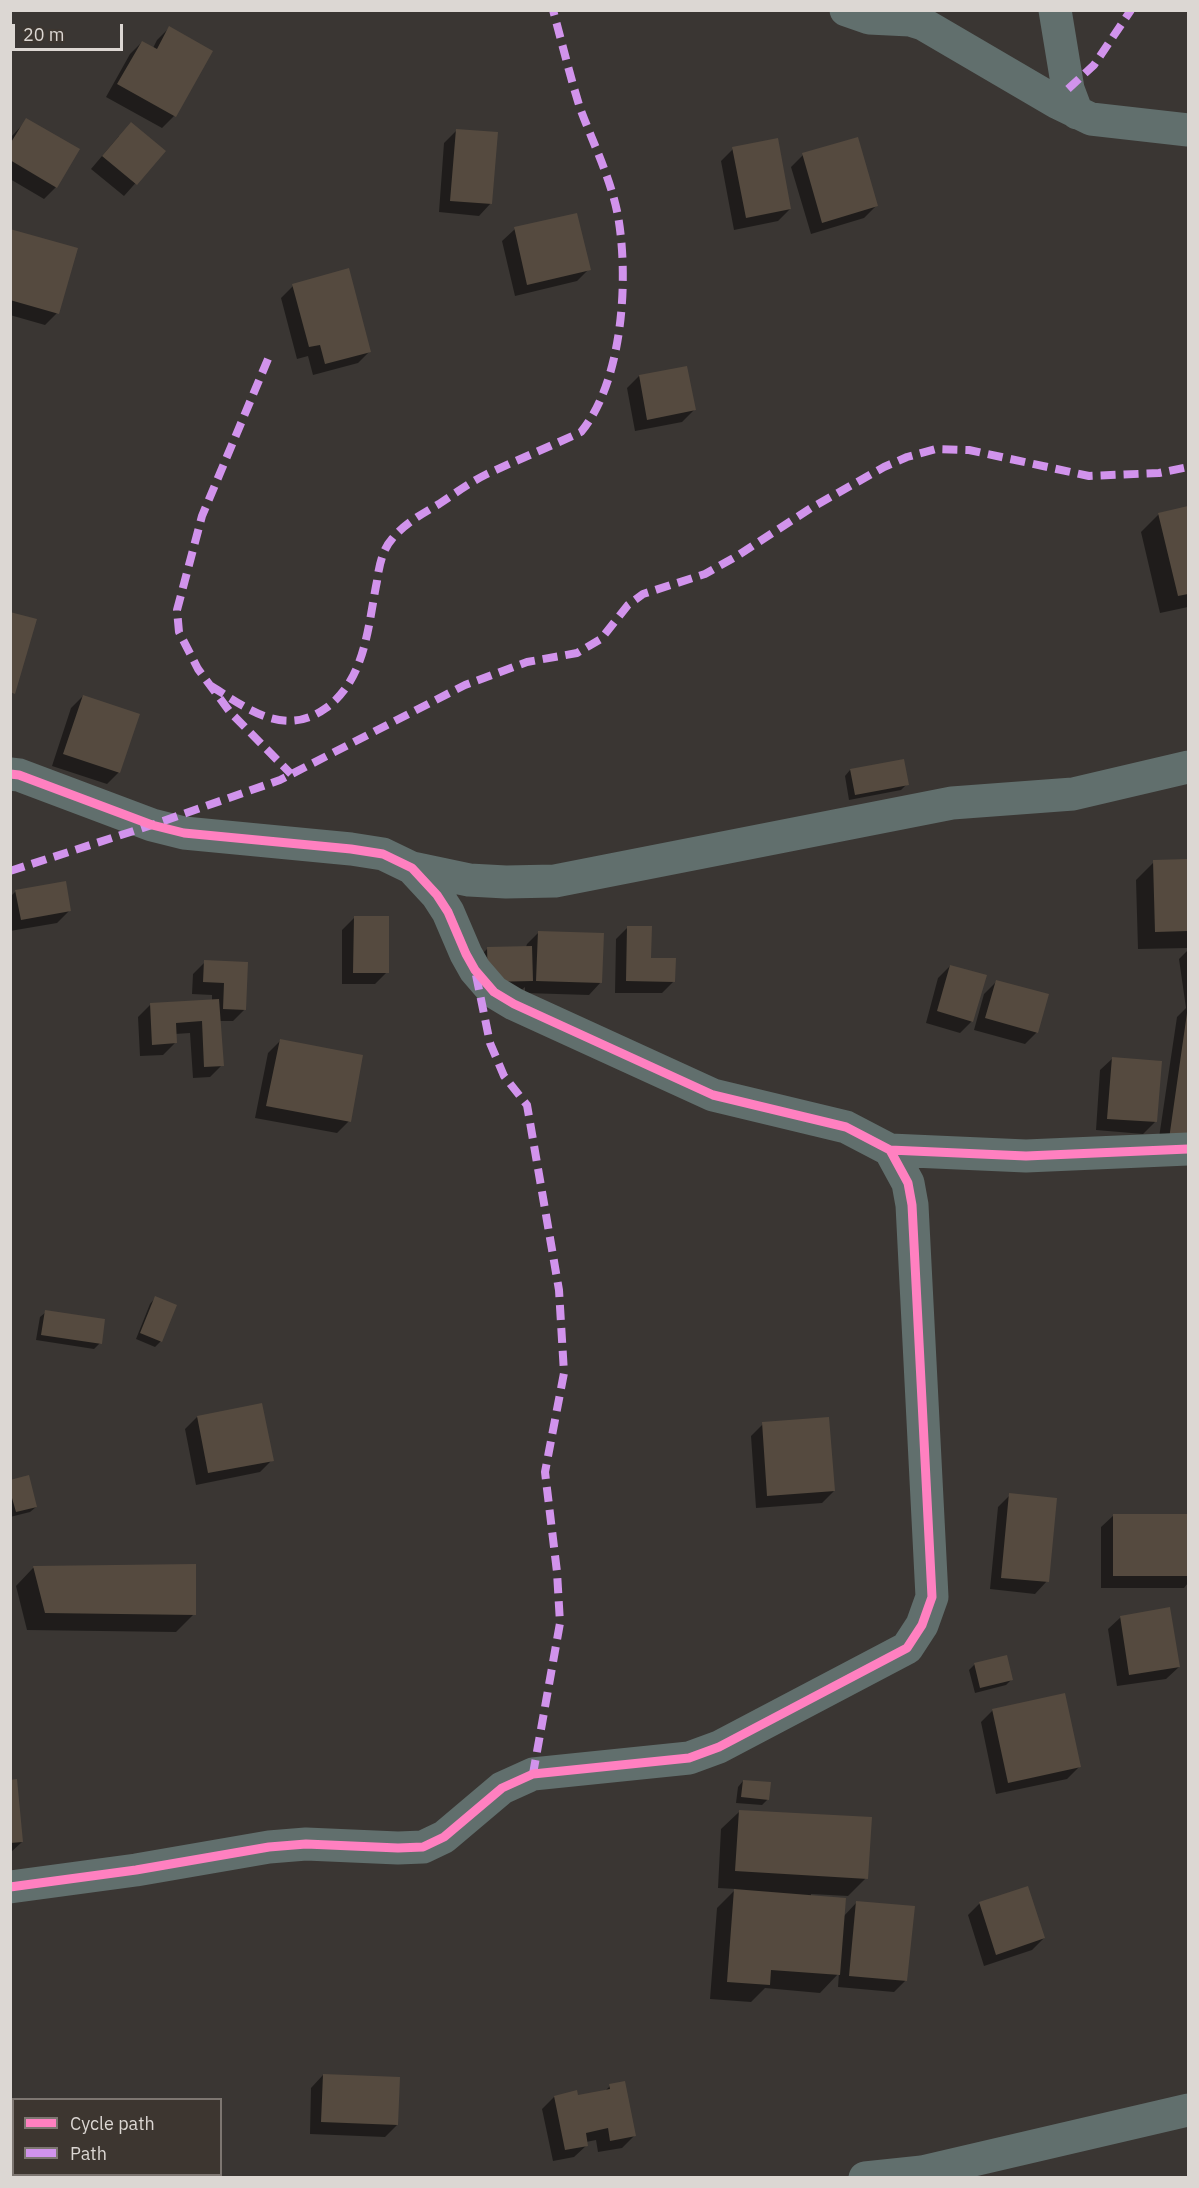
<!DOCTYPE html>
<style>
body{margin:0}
#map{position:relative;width:1199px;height:2188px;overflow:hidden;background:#3a3633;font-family:"IBM Plex Sans",sans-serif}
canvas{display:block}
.frame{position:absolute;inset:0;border:12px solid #dcd7d3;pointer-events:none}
.legend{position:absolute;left:12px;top:2098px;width:210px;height:78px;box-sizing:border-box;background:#3d3630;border:2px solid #7d7671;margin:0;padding:8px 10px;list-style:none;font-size:18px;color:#dcd7d3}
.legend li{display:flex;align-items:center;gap:12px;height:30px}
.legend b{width:30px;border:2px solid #7d7671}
.scale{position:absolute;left:12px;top:24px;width:111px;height:27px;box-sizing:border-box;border:3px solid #dcd7d3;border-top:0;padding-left:8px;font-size:18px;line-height:21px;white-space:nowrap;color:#dcd7d3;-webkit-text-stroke:4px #3d3630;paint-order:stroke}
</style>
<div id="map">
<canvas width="1199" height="2188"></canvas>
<div class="frame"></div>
<ul class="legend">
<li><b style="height:8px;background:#ff80c0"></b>Cycle path</li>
<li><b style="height:8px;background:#d193ec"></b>Path</li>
</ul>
<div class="scale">20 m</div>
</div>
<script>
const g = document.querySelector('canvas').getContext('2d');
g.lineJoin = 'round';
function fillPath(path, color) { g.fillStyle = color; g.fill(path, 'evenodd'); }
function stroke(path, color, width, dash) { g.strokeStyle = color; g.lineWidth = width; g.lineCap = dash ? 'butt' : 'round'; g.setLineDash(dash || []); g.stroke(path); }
fillPath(new Path2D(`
 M169,28L174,116L162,128L106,97L130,54L142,42L153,48L157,40Z
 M27,120L56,187L44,199L10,179V138Z
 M456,131L491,203L479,216L439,212L444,143Z
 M119,136L164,151L124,196L91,169Z
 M733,149L790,209L778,221L734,230L721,161Z
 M803,155L876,206L864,218L811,234L791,167Z
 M515,229L589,269L577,281L515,296L502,241Z
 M10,231L57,313L45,325L10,315Z
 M293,286L370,351L358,363L313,375L308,356L297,359L281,298Z
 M639,376L694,410L682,422L635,431L627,388Z
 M1187,508L1188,516V607L1160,613L1141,532L1159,514Z
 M83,696L119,772L107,784L52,766L71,708Z
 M850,770L907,784L901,790L849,800L845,776Z
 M1188,861V948L1138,949L1136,880L1154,862Z
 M16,891L69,911L57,923L10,931V897Z
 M354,918L387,972L375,984H342V930Z
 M628,927L649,960L674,981L662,993H615L616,939Z
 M539,932L601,982L589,995L525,993V987L519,992L476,960L488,948L526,947L527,944Z
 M1188,950V1144L1157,1151L1177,1017L1186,1008L1179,959Z
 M205,962L246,963L245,1009L233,1021H219L222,1065L210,1077L193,1078L190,1033L175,1034V1043L163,1055L140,1056L138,1017L150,1005L212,1001V995L192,994L193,974Z
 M950,966L972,1021L960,1033L926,1023L938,978Z
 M996,982L1037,1032L1025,1044L974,1030L984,994Z
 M280,1041L349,1121L337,1133L255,1118L268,1053Z
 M1113,1058L1155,1122L1143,1134L1096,1130L1100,1070Z
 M155,1298L161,1341L155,1347L136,1339L150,1304Z
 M46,1312L100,1343L94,1349L36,1340L40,1317Z
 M197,1417L272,1460L260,1472L196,1485L185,1429Z
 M763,1424L834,1491L822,1503L756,1508L751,1436Z
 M10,1481L36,1507L30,1512L10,1517Z
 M1010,1495L1047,1581L1035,1594L990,1589L998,1507Z
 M1114,1515H1188V1583L1184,1588H1101V1527Z
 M194,1565V1614L176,1632L27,1630L16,1586L33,1568Z
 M1121,1617L1179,1667L1166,1679L1117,1686L1108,1629Z
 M975,1664L1011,1680L1006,1685L975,1693L969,1670Z
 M993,1710L1079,1767L1067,1779L996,1794L981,1722Z
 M743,1781L768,1799L762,1805L736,1803L738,1787Z
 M10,1782L22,1842L10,1853Z
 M739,1812L866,1878L848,1896L811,1894V1897L843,1917L857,1902L906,1980L894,1992L838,1987L839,1973L820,1993L765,1988L751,2002L710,1999L717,1908L736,1889L718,1888L721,1829Z
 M980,1903L1044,1938L1032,1950L984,1966L968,1915Z
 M323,2075L397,2125L385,2137L310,2134L311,2088Z
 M610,2086L634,2136L622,2148L598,2152L596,2140L586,2142L587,2145L574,2157L553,2161L542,2109L554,2097H577L604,2092Z`), '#0007');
fillPath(new Path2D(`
 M169,26L213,51L176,117L117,84L142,41L157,49Z
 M26,118L80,149L57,188L10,160V144Z
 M131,122L166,151L137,185L102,156Z
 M456,129L498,132L492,204L450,201Z
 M858,137L878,206L822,223L802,153Z
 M778,138L791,209L746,218L732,147Z
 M577,213L591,270L527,285L514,227Z
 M10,229L78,248L59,314L10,300Z
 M349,268L371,352L325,364L320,345L309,347L292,284Z
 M687,366L696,410L647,420L639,375Z
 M1188,506V594L1178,596L1158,513Z
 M10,612L37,619L15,694L10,692Z
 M83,695L140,714L120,773L63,754Z
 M904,759L909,785L855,795L850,769Z
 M1188,859V931L1155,932L1153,860Z
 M66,881L71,911L21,920L15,890Z
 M354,916H389V973H353Z
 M627,926H652L651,958H676L675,982L626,981Z
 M538,931L604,933L602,983L536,981Z
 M532,946L533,981L488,982L487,947Z
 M204,960L248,962L246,1010L223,1009L224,983L203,982Z
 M950,965L987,975L973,1022L937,1011Z
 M996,980L1049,994L1038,1033L985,1018Z
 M219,999L224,1066L204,1067L202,1021L176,1023L177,1043L152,1045L150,1003Z
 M1187,1013H1188V1142L1169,1139Z
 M280,1039L363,1055L351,1122L266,1106Z
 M1112,1057L1162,1061L1157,1122L1107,1119Z
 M155,1296L177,1305L162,1342L140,1333Z
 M45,1310L105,1319L102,1344L41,1335Z
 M262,1403L274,1461L208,1473L197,1416Z
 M829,1417L835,1491L767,1496L762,1422Z
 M29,1475L37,1507L16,1512L10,1491V1480Z
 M1009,1493L1057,1498L1049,1582L1001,1578Z
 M1113,1514H1188V1576H1113Z
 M196,1564V1615L45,1613L33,1566Z
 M1170,1607L1180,1667L1129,1675L1120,1616Z
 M1007,1655L1013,1680L980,1688L974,1663Z
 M1065,1693L1081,1767L1008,1783L992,1709Z
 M17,1779L23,1842L10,1843V1780Z
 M743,1780L771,1782L769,1800L741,1797Z
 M739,1810L872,1817L868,1879L735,1871Z
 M1028,1886L1045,1938L996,1955L979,1902Z
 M734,1889L846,1898L840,1975L771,1970L770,1985L727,1982Z
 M856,1901L915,1906L907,1981L849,1976Z
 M323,2074L400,2077L398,2125L321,2122Z
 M625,2081L636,2136L610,2141L608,2128L586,2133L588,2146L565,2150L554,2096L577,2090L578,2095L610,2089L609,2084Z`), '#554a3f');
stroke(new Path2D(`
 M846,10L869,18L910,20L923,24L1058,103L1091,119L1188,130
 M1055,10L1068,89L1077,113
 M10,774L19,775L152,825L184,833L351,849L383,854L412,868L437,895L448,912L466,954L475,970L494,992L514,1004L713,1095L846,1127L890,1150L1026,1156L1188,1149
 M412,868L469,880L506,882L555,881L952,803L1073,794L1188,767
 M10,1887L136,1870L269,1847L306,1844L398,1848L423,1847L444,1837L502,1788L533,1774L689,1758L719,1747L907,1648L922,1625L932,1597L912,1205L908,1183L890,1150
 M865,2178L922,2172L1188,2110`), '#616f6d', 33);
stroke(new Path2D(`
 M1068,89L1094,65L1131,10
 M268,359L202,516L177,610L179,632L198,669L230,712L291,774
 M211,686C248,709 284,738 326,708C366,679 368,625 377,581C379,567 382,550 392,539C405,523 422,514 439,504C454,494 469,483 485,475C517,460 549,447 581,432C623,381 629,279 618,216C611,179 593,143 580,108C570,76 562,43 553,10
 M10,871L152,825L280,780L465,685L527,662L577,653L601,639L628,605L643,594L705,574L737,556L811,508L884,467L907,457L936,449L969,450L1089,476L1159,473L1188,467
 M476,975L490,1043L504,1076L527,1105L559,1290L564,1373L545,1472L557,1572L560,1623L533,1774`), '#d193ec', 8, [15, 8]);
stroke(new Path2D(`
 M10,774L19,775L152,825L184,833L351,849L383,854L412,868L437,895L448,912L466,954L475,970L494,992L514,1004L713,1095L846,1127L890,1150L1026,1156L1188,1149
 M10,1887L136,1870L269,1847L306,1844L398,1848L423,1847L444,1837L502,1788L533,1774L689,1758L719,1747L907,1648L922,1625L932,1597L912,1205L908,1183L890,1150`), '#ff80c0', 9);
</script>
